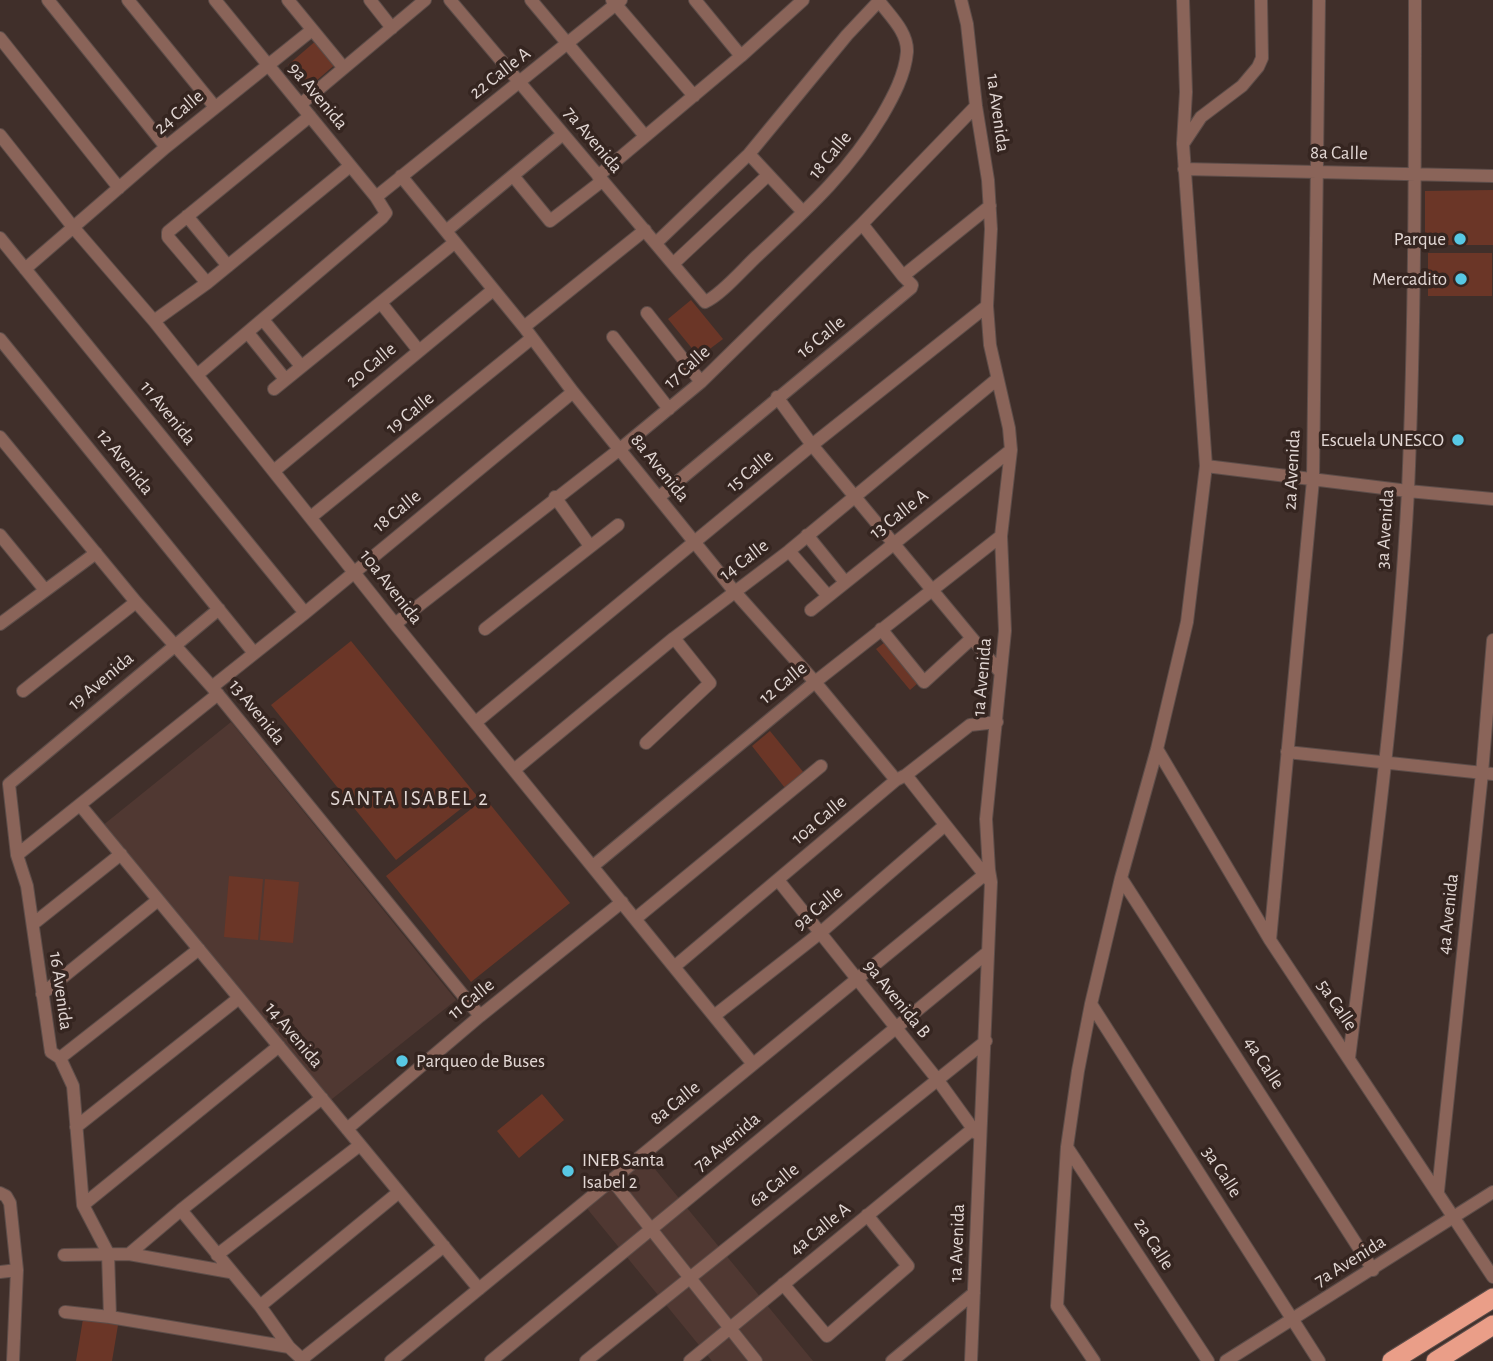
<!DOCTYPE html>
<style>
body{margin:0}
canvas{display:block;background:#402f2a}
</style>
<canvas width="1493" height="1361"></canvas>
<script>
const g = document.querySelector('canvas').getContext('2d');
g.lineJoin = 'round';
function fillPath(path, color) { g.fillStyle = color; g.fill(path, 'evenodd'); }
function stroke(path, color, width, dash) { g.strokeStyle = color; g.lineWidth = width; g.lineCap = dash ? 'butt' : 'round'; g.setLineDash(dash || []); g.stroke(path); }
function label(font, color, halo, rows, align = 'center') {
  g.font = font + ' "Alegreya Sans",sans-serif'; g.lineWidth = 7; g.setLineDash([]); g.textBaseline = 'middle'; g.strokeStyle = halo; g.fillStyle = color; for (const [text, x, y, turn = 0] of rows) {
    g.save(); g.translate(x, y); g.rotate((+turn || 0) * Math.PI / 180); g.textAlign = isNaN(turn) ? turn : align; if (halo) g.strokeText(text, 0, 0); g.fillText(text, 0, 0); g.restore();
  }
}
fillPath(new Path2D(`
 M231,722L456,1000L327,1103L102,826Z
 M645,1157L813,1361H712L585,1206Z`), '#503832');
fillPath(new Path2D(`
 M318,39L338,62L308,88L288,65Z
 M1493,190V245H1425V191Z
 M1428,253H1492V296H1428Z
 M691,300L723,339L699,357L668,319Z
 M893,636L926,676L910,690L876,649Z
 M351,641L477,796L396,860L271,705Z
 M770,731L804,773L785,788L752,746Z
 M485,798L570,903L471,982L386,876Z
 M229,876L263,879L258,940L224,937Z
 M265,879L299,882L293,943L260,940Z
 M542,1094L564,1120L519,1158L497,1131Z
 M83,1319L118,1325L112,1361H76Z`), '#6b3627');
const minor = new Path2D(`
 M48,0L166,147
 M128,0L215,107
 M288,0L343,67
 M370,0L392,28
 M450,0L705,302C721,295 743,269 757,256C805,211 847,174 882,116C893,97 905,75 907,52C908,32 890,16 879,1
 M531,0L645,136
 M612,0L694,96
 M695,0L741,56
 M961,0L967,24L976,106L988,180L991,229L987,306L990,345L1009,428L1011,450L1001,536L1005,631L986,819L989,870L991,882L971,1361
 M1183,0L1186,92L1183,143
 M0,38L119,188
 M301,104L425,0
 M0,135L73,227L154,321L395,624L753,1064
 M749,154L803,212
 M1184,169L1493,176
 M401,176L524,327L573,392L734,591L815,682L896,780
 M598,176L741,56L803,0
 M514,177L550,221L602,181
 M376,197L621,0
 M187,216L228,266
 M862,224L903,276
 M446,231L563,134
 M0,238L305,613
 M656,243L749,154L847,35L880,0
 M673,264L767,176
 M25,269L166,147L312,30
 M207,283L168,237V232L310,116
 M381,303L419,351
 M647,313L701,382
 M154,321L207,283L350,166
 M264,321L301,366
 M524,327L645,230
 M248,333L285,379
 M613,337L669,409
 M0,339L254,653
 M197,375L382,218L386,213L376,197L215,0
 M274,389L454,243
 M777,397L812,445L1000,672
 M0,437L136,602L212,687L480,1016
 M1206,466L1408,491L1493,499
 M275,470L493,290
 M555,497L590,546
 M659,497L911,288L912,285L903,276L990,206
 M311,517L532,338
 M0,535L45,590
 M807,535L845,582
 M789,551L828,596
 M811,610L1011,450
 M0,624L96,553
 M395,624L620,449L701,382L862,224L976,106
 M485,629L618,525
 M881,629L924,682L971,639
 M212,687L305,613L573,392
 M23,691L136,602
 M476,722L812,445L987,306
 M646,743L710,683L674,638
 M1157,749L1270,940L1493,1277
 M1287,752L1493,774
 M514,770L674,638L789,551L996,380
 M906,775L988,879
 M80,805L479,1289
 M17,855L218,694
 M593,866L815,682L1001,536
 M1121,878L1373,1270
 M778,880L937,1079L976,1133
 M635,919L821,766
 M33,924L121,854
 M1270,940L1313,480L1319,0
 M674,967L896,780L906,775L970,725L997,722
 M42,994L158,900
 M1091,1004L1319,1361
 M714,1016L820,933L944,826
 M60,1058L199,949
 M1349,1058C1373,870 1398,681 1408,491C1415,327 1415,163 1415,0
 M76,1127L239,998
 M347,1129L480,1016L622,902
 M1067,1147L1208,1361
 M612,1180L756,1361
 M1438,1191L1482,773L1493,640
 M0,1193L6,1196L10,1203L17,1270L13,1361
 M83,1205L279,1046
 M181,1210L260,1306L289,1347L304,1361
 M129,1254L181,1210L322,1098
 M64,1255L129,1254L230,1272
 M217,1255L360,1145
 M0,1272L17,1270
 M783,1284L827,1336L908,1266L867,1215
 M260,1306L399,1192
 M65,1312L110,1317L289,1347
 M110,1317L108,1253L83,1205L73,1086L60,1058L51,1052L27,886L17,855L9,784L219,609
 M302,1359L444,1246
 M391,1361L984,875
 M491,1361L988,952
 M586,1361L986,1041
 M690,1361L974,1128
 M892,1361L974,1293
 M1094,1361L1057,1306L1067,1147L1078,1071L1091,1004L1121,878L1157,749L1187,622L1206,466L1183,144L1201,117L1242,86L1258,67L1262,58L1261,0
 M1226,1361L1493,1192`);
const trunk = new Path2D(`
 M1392,1361L1493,1298
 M1436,1361L1493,1325`);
stroke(minor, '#5d4d49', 14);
stroke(trunk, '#5d4d49', 21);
stroke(minor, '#8a6459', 12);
stroke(trunk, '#ea9e88', 19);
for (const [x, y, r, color] of [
 [1460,239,7,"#58c8e4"],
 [1461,279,7,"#58c8e4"],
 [1458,440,7,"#58c8e4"],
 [402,1061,7,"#58c8e4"],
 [568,1171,7,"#58c8e4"]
]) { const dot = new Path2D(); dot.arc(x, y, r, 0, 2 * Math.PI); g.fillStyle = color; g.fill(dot); stroke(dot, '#352520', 2.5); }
label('19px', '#e2d7d4', '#352520', [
 ["22 Calle A",500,73,-38],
 ["9a Avenida",318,96,50],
 ["24 Calle",179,112,-40],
 ["1a Avenida",998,113,82],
 ["7a Avenida",593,140,50],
 ["8a Calle",1339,153,1],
 ["18 Calle",830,155,-50],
 ["16 Calle",821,337,-39],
 ["20 Calle",371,365,-40],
 ["17 Calle",687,367,-42],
 ["11 Avenida",168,413,51],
 ["19 Calle",410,413,-39],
 ["12 Avenida",125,462,51],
 ["8a Avenida",660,468,51],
 ["2a Avenida",1292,470,-87],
 ["15 Calle",750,471,-40],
 ["18 Calle",397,511,-39],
 ["13 Calle A",899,514,-38],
 ["3a Avenida",1385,529,-86],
 ["14 Calle",744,560,-37],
 ["10a Avenida",391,587,52],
 ["1a Avenida",982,677,-85],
 ["19 Avenida",101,681,-40],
 ["12 Calle",783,683,-39],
 ["13 Avenida",257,712,51],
 ["10a Calle",819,820,-40],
 ["9a Calle",818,908,-40],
 ["4a Avenida",1448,914,-84],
 ["16 Avenida",61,991,82],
 ["11 Calle",471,999,-39],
 ["9a Avenida B",897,999,51],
 ["5a Calle",1337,1005,56],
 ["14 Avenida",294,1035,50],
 ["4a Calle",1264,1063,57],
 ["8a Calle",675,1103,-39],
 ["7a Avenida",727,1142,-40],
 ["3a Calle",1222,1172,57],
 ["6a Calle",774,1185,-39],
 ["4a Calle A",820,1229,-39],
 ["1a Avenida",957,1243,-88],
 ["2a Calle",1154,1244,57],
 ["7a Avenida",1350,1261,-32]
]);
label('19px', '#e2d7d4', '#352520', [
 ["Parque",1446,239],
 ["Mercadito",1447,279],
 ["Escuela UNESCO",1444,440],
 ["Parqueo de Buses",416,1061,"left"],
 ["INEB Santa",582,1160,"left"],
 ["Isabel 2",582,1182,"left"]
], 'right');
g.letterSpacing = '2px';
label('21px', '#e2d7d4', '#352520', [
 ["SANTA ISABEL 2",410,799]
]);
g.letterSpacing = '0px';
</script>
